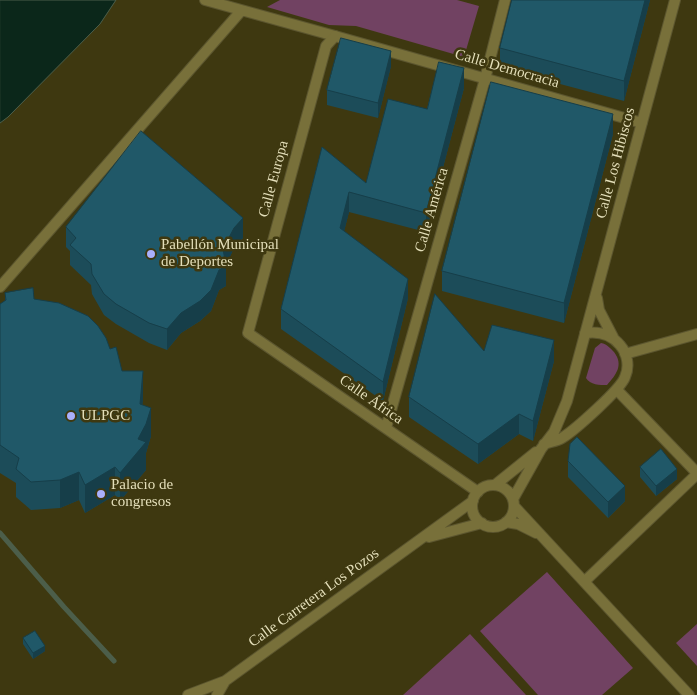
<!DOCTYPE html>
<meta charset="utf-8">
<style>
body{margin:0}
canvas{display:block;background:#3e3810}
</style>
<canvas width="697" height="695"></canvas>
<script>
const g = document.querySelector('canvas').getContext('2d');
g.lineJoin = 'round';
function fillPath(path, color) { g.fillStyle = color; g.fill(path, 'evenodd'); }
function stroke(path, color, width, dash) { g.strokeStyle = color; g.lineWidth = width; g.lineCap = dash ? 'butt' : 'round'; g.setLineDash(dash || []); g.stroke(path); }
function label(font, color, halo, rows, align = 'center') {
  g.font = font + ' Georgia,serif'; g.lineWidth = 5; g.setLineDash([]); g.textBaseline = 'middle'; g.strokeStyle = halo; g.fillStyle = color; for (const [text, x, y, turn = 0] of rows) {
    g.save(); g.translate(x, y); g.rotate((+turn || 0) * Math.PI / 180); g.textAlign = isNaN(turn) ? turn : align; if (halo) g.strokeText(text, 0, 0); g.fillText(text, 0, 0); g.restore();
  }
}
fillPath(new Path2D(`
 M280,0H457L479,6L464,57L356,26L329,25L267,7Z
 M601,343C607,344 610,348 614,352C624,365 616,375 607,385C600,385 590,385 586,378L595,348Z
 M547,572L633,668L602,695H538L480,631Z
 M697,624V666L676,643Z
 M470,634L526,695H403Z`), '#714262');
const water = new Path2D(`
 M0,0H116L100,24L8,117L0,123Z`);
fillPath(water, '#0b271a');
stroke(water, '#4c5e4a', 1);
stroke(new Path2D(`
 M0,533L64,607L114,661`), '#4c5e4a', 5);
const pedestrian = new Path2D(`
 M205,0L335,36
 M0,287L241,11`);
const minor = new Path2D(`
 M597,298L599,310L613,337
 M625,354L697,334
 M617,390L697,473
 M386,428L485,79L505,0
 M544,444C550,442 557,441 562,438C575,430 621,389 625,377C630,366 627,353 620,345C611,334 599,331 585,333
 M495,485L536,452
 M472 506a21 21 0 1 1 42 0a21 21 0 1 1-42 0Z
 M478,492L248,333L326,46L335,36L642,123
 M513,499L541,449L554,432L567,401L675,0
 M514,506L689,695
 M506,522L518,524L536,533
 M429,537L482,523
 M585,581L697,474
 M188,695L225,681L473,501
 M217,695L225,681`);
stroke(pedestrian, '#5c562f', 12);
stroke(minor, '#5c562f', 12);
stroke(pedestrian, '#78703a', 10);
stroke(minor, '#78703a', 10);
fillPath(new Path2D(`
 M512,0H650L624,101L500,68V48Z
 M391,66L378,118L327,105V90Z
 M464,88L426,232L349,212L344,231L408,298L383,401L281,329V309L322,147L366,183Z
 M613,134L564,323L442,291V271Z
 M66,227L243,238L234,248L226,265V286L219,290L211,311L200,321L181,333L167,350L149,343L116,324L104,315L92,294L91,285L70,265V251L66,247Z
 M5,293L34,299L110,349L122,371L143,399L142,405L151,436L146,453V470L120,501L115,495L85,513L79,500L60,508L31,510L16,497V483L0,473V304L5,301Z
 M484,351L554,361L533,441L519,434L478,464L409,417V397Z
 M568,461L625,501L608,518L568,477Z
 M640,467L677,479L656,496L640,477Z
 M23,638L45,651L33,659L23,644Z`), '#1c4c59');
fillPath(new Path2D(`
 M645,0H650L624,101V81Z
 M391,51V66L378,118V103Z
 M464,68V88L426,232V213Z
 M613,114V134L564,323V303Z
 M349,192V212L340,248V228Z
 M243,218V238L234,248L225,267L226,266V286L219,290L211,311L200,321L181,333L167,350V329L223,249L234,228Z
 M408,279V298L383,401V382Z
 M554,340V361L533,441V421Z
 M143,371V399L140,432V404Z
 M151,408V436L146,453V470L120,501V473L138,439Z
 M519,414V434L478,464V444Z
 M115,467V495L85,513V485Z
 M677,469V479L656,496V486Z
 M79,472V500L60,508V480Z
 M625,486V501L608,518V502Z
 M45,646V651L33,659V653Z`), '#163e49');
const building = new Path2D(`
 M512,0H645L624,81L500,48Z
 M341,38L391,51L378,103L327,90Z
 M439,62L464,68L426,213L349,192L340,228L408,279L383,382L281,309L322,147L366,183L388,99L427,109Z
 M491,82L613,114L564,303L442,271Z
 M141,131L243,218L234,228L223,249L226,266L219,270L211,290L200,301L181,313L167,329L149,323L116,304L104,294L92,274L91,264L70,245L76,238L66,227Z
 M33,288L34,299L59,303L88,316L98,326L106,338L110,349L116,347L122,371H143L140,404L151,408L146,424L138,439L146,442L120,473L115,467L85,485L79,472L60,480L31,482L16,469L19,458L0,445V304L6,300L5,293Z
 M435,294L484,351L492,325L554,340L533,421L519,414L478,444L409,397Z
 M577,437L625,486L608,502L568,461L570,444Z
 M661,449L677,469L656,486L640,467Z
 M35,631L45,646L33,653L23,638Z`);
fillPath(building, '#205868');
stroke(building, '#163e49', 1);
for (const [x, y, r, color] of [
 [151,254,5,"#aab0fb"],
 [71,416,5,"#aab0fb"],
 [101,494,5,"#aab0fb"]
]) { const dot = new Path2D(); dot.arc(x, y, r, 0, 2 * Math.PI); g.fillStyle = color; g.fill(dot); stroke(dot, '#3e3810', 2); }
label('15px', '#e4dfba', '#3e3810', [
 ["Calle Democracia",507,69,16],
 ["Calle Los Hibiscos",616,163,-75],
 ["Calle Europa",274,179,-75],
 ["Calle América",432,210,-74],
 ["Calle África",371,400,35],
 ["Calle Carretera Los Pozos",314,598,-36]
]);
label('15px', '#e4dfba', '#3e3810', [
 ["Pabellón Municipal",161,245],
 ["de Deportes",161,262],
 ["ULPGC",81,416],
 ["Palacio de",111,485],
 ["congresos",111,502]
], 'left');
</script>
